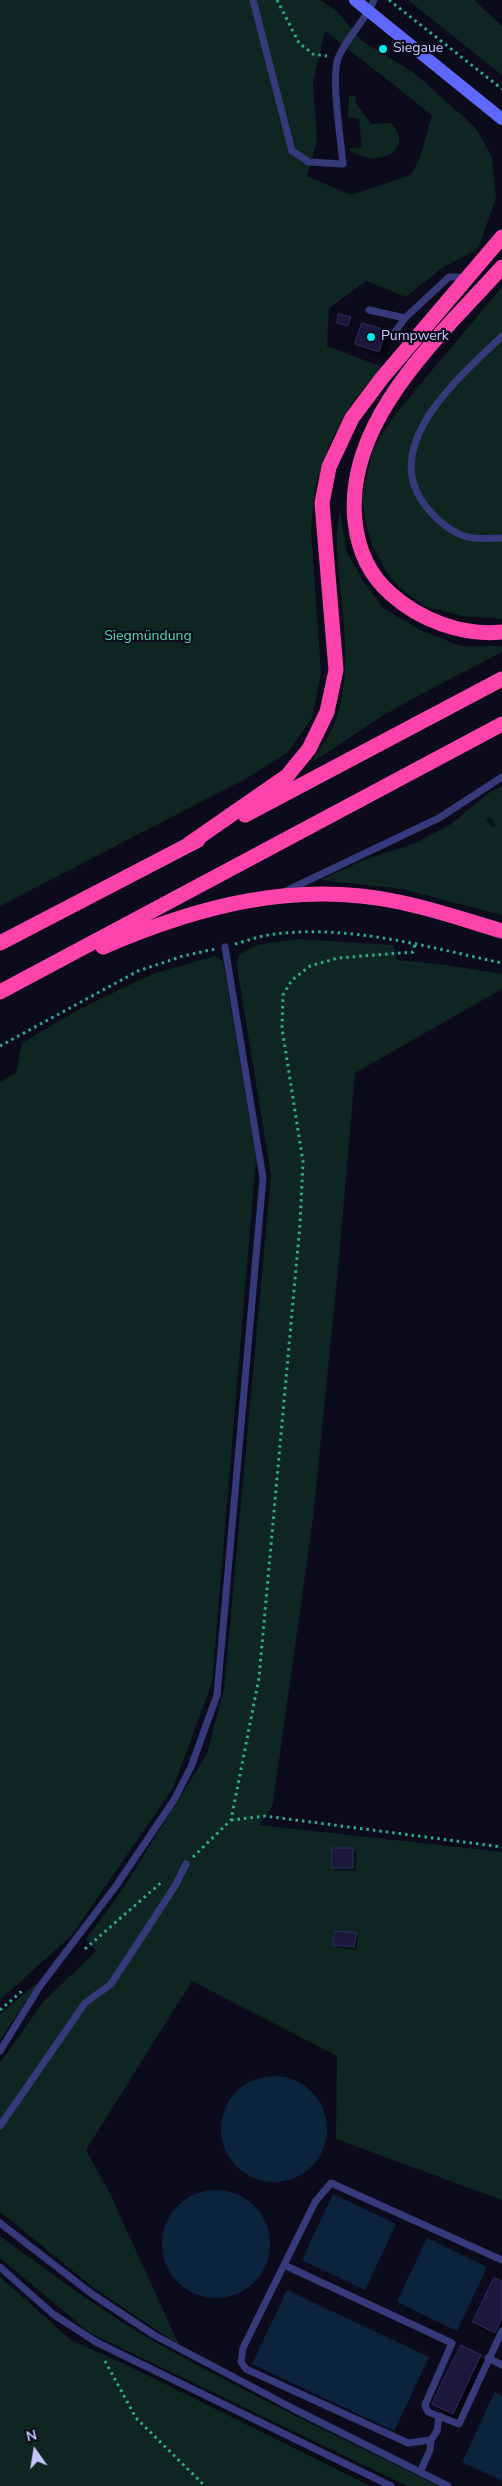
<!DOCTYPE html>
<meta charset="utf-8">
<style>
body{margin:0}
#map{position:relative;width:502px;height:2486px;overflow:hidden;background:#0c0b1b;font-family:"Nunito Sans",sans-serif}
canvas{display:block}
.north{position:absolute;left:10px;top:2426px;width:50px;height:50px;-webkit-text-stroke:4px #0c0b1b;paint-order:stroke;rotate:347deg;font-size:14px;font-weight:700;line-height:20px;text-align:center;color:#c8c6fe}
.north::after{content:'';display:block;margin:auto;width:18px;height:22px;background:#c8c6fe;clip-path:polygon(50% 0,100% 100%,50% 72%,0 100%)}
</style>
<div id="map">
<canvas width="502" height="2486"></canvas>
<div class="north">N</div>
</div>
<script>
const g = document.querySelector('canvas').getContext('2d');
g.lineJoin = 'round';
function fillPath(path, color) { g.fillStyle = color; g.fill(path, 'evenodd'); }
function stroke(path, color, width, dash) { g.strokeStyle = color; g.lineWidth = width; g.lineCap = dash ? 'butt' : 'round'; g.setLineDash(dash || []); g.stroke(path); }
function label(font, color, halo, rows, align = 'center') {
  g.font = font + ' "Nunito Sans",sans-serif'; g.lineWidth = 4.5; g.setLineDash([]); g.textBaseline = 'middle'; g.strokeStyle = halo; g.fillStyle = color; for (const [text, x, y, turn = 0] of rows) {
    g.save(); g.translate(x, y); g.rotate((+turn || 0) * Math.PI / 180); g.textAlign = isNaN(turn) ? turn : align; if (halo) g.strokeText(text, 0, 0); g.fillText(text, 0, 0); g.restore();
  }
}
fillPath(new Path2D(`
 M0,0H320L337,11L362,41L413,72L475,127L492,157L496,198L478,249L442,268L406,297L366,281L329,308L327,346L382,367L352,403L330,444L315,488L311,530L321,672L312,718L288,752L247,778L0,906ZM325,31L432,115L420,158L411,175L351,195L307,176L317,141L313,82Z
 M408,0H474L502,26V75Z
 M349,96H356L355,102L371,124L391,123C417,150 376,171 348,149L362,147L359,119L348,117Z
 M502,287V619L462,616L424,606L399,587L386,571L372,545L365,520L362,496L373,448L396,413Z
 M340,508L346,550L364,583L383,608L422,631L461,646H502V652C461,674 419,694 379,718C356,732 336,749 311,762C321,747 332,733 337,716C355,659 339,603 337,546C336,533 339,520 340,508Z
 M502,786V915L402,889L321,880L361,861L416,843L451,824L490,792Z
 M298,939L393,945L397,960L447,965L502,974V989L355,1073L338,1270L313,1518L273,1803L270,1811L259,1825L502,1852V2200L336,2139L337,2056L192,1981L86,2150L111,2196L179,2345L94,2288L0,2212V2063L44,2001L96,1951L86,1939L118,1896L207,1754L224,1689L271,1175L237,967L239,955L256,945Z
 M215,956L223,961L256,1159L212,1683L173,1788L72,1935L0,2000V1082L16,1073L22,1043L76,1011L131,984L155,973Z
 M37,1983L35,1988L0,2040V2014Z
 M0,2236C53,2275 107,2315 164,2347C254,2397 347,2441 439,2486H407L90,2333L0,2258Z
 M0,2277L71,2340L137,2370L370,2486H0Z`), '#0e2522');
fillPath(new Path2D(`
 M221 2129a53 53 0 1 1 106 0a53 53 0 1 1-106 0Z
 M162 2244a54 54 0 1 1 108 0a54 54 0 1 1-108 0Z
 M333,2194L396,2224L365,2290L302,2260Z
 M427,2238L487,2267L457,2331L397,2302Z
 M287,2290L429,2357L394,2431L252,2364Z
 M495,2392L502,2396V2481L462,2462Z`), '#0c233e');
fillPath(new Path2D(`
 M350,318L353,321L351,328L338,322Z
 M385,331L392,338L386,357L363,350L357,344Z
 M490,817L496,825L492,827L486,819Z
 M353,1849L356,1852V1871H336L333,1868Z
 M355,1934L358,1937L357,1950L338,1948L335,1945Z
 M502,2283V2338L481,2329L475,2322Z
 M461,2347L481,2356L490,2366L463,2423L444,2414L434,2404Z`), '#0007');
const building = new Path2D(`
 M339,314L351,317L348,326L337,323Z
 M362,323L386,330L379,352L355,344Z
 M332,1848H353V1868H332Z
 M335,1931L356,1933L354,1947L333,1945Z
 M494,2278L502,2281V2318L495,2333L473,2322Z
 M461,2345L481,2355L453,2414L432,2404Z`);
fillPath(building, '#1c183c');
stroke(building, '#312a67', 1);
stroke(new Path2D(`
 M277,0L299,43L313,54L327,56
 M389,0L502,89
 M235,944C246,941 257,937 268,935C346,923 427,947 502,963
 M0,1046L138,971L183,956L215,949
 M231,1820L265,1816L502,1847
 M193,1857L231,1820L259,1678L300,1224L303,1162L282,1028L283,995L292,980L310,966L338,958L413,952L415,944
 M85,1949L163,1881
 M0,2010L22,1991
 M105,2361L136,2418L205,2486`), '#2eaa98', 3, [2.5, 4]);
stroke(new Path2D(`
 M253,0L292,151L309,162L343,164C341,141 330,73 339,56C348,36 365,21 374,0
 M369,310L405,318L449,277H467
 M393,335L405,318
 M502,336C460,377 375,447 428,509C437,520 453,534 468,537C477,540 492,538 502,538
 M286,891L439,818L502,777
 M0,2051L40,1986L116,1886L174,1800L191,1767L217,1695L263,1178L225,947
 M0,2126L85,2003L111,1984L175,1886L186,1864
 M0,2223L92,2294L154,2335L294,2409L448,2486
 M284,2265L452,2343L425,2405L428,2412L459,2424L502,2331
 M0,2267L53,2314L96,2342L391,2486
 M488,2358L502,2365
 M439,2416L437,2431L431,2440L408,2443L246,2369L241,2362L243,2348L315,2202L331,2183L502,2260
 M420,2472L430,2450L431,2440`), '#373a7a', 7);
stroke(new Path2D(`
 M355,0L502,119`), '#5f68fc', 12);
stroke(new Path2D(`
 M502,267C441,335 344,420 355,521C358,550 369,575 391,594C420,620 462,636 502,632
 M245,815L502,679
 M189,844L287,776L309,749L327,712L336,670L322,503L329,467L352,418L382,378L502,237
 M0,943L198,840
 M103,947C198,906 295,880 399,902C434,909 468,921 502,931
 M0,992L502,724`), '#fc43ac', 15);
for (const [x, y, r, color] of [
 [383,49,5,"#04e9ec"],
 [371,337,5,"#04e9ec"]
]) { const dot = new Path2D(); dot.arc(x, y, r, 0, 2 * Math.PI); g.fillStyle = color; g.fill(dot); stroke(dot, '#0c0b1b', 2); }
label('14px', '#c8c6fe', '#0c0b1b', [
 ["Siegaue",393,49],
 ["Pumpwerk",381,337]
], 'left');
label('14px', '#55dbae', '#0c0b1b', [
 ["Siegmündung",148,637]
]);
</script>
